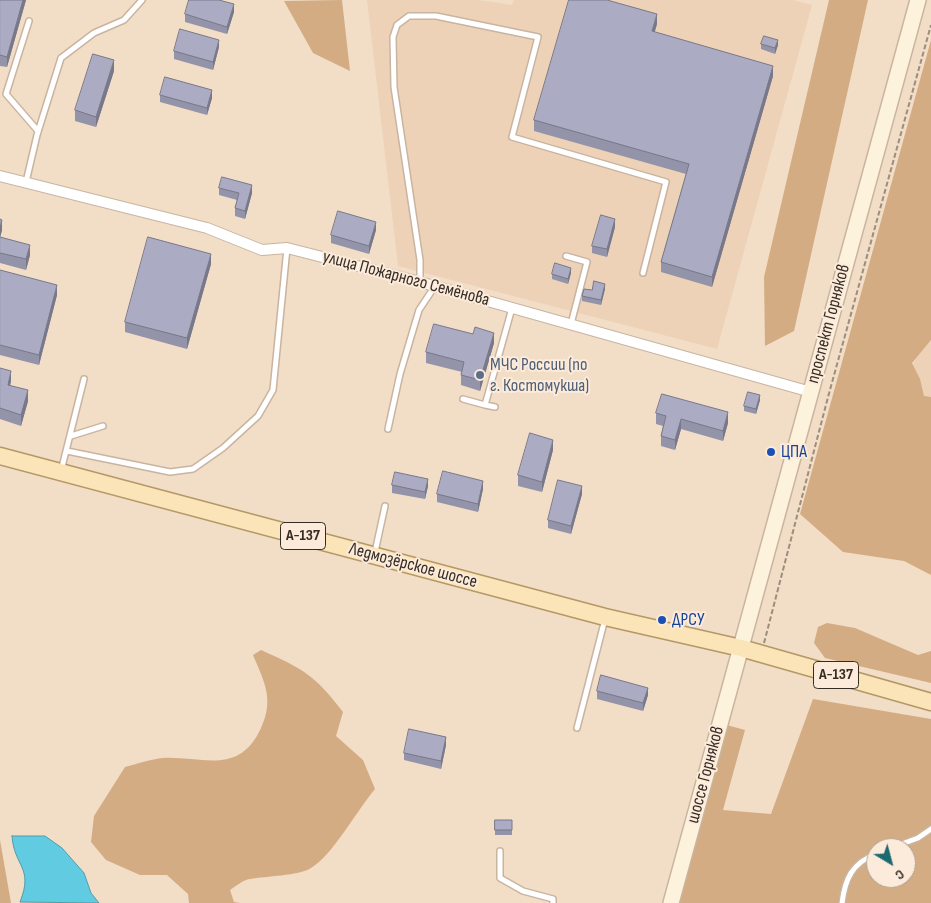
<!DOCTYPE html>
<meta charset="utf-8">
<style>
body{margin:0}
#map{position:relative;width:931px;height:903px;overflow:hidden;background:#f2ddc7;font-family:"Sofia Sans Condensed",sans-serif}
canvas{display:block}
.north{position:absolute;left:866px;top:838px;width:50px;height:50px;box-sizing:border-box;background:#fcebda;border:1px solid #ac9f91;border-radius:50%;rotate:143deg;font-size:14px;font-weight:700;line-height:20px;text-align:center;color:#352c24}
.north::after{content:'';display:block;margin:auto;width:18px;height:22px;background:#1c696e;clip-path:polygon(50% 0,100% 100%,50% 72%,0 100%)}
</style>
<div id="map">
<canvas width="931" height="903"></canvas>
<div class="north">С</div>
</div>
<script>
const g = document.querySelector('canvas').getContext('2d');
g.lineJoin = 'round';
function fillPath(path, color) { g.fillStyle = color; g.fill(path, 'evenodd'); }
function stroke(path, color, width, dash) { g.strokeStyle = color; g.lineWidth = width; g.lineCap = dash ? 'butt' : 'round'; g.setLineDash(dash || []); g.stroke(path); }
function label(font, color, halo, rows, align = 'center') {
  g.font = font + ' "Sofia Sans Condensed",sans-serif'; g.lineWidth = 4; g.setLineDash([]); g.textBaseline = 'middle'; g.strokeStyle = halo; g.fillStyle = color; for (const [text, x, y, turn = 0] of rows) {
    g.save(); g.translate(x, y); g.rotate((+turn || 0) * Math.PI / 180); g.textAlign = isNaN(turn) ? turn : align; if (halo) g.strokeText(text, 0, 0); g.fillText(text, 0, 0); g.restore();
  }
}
fillPath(new Path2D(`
 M367,0H479L512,5L514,0H793L812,5L717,349L398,266Z
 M931,307V408L907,385Z`), '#edd2b7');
fillPath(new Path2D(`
 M342,0L350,71L313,53L284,1Z
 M829,0H868L794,331L765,346L764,277Z
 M931,40V340L912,363L920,379L924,396L931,397V575L904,561L843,552L800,514Z
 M827,623L855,628L918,655L931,651V683L825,658L814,643L818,627Z
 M261,650C303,669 314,674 343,712L336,736L363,760L375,789C358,809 332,856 311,868C298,876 266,876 250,879C243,880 236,886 230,890L234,902L240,903H189L188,894L167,875H140L106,860L91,842L94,816L125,767C137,764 151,759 163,758C203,756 239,776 261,728C274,700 265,683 253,655Z
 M813,699L931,719V903H679L723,724L745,730L723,810L771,814ZM876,848H906V878H876Z
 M0,840L11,903H0Z`), '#d4ac83');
const water = new Path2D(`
 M12,836H45L62,848L84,873L91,893L99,903L20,902C34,867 14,867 12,836Z`);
fillPath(water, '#61cbe2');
stroke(water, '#549ba9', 1);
const service = new Path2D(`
 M29,21L6,94L38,131
 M26,182L37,135L61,58L94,33L124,20L142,0
 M566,256L587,262L571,324
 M420,282V260L394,87L393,37L397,25L409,16H436L538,37L512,137L666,182L643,273
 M463,399L485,405
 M495,407L485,405L512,308
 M388,429L400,374L419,310L435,286
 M71,436L103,426
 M67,451L170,472L193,469L223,448L258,416L273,390L287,248
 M61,471L84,379
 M375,552L385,506
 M577,728L605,619
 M891,848L918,838L931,829
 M500,851V878L523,891L553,899V903
 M842,903C845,879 852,863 876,854`);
const minor = new Path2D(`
 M0,176L207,228L262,250L287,248L420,282L811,392`);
const secondary = new Path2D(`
 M671,903L918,0`);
const primary = new Path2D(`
 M0,456L605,617L741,648L931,702`);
stroke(service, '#c9b4a0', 8);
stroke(minor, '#c9b4a0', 12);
stroke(secondary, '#c9b4a0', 18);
stroke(primary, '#b49866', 19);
stroke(new Path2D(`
 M764,643L828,397L931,25`), '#9c8d7d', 2, [5, 2.5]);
stroke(service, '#fff', 5);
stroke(minor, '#fff', 10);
stroke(secondary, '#fdf2dc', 15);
stroke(primary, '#fbe4b8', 16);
fillPath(new Path2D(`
 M0,0H26L7,67L0,66Z
 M234,12L227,34L185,22V14Z
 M657,24L654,32L773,76L712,287L661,272V262L686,174L534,131V120Z
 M761,44L778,45L775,54L761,49Z
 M219,47L213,70L174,59V51Z
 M114,71L96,127L75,121V110Z
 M160,95L212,98L207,115L160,102Z
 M219,188L252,193L245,219L235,216V208L237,200L219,195Z
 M0,219L2,230L0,237L30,255L26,270L0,263Z
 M615,227L607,257L592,253V246Z
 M376,230L369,254L331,243V235Z
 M211,264L187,349L125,332V322Z
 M0,270L57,295L39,365L0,355Z
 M571,273L568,284L552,279V274Z
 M605,289L601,305L582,301V296L592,290Z
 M494,343L480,391L461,385V375L462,372L426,363V352Z
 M0,368L11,381L10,385L28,401L21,426L0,419Z
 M760,400L756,414L744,411V406Z
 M656,413L728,423L723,441L681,429L675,450L661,446V436L663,426L656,424Z
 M553,450L542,492L518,486V475Z
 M392,485L428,486L425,499L392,493Z
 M483,489L478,512L437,502V494Z
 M582,494L571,534L548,528V520Z
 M597,691L648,695L643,711L597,699Z
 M446,745L441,769L404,760V753Z
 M495,820H512V835H495Z`), '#9393a9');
fillPath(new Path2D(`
 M23,0H26L7,67V57Z
 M234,4V12L227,34V27Z
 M657,14V24L652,42V31Z
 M219,40V47L213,70V62Z
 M778,40V45L775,54V48Z
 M114,60V71L96,127V117Z
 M773,66V76L712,287V277Z
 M212,90V98L207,115V108Z
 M252,185V193L245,219V211Z
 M615,219V227L607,257V249Z
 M2,220V230L0,238V228Z
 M376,222V230L369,254V246Z
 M30,245V255L26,270V259Z
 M211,254V264L187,349V338Z
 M571,268V273L568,284V279Z
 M605,284V289L601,305V300Z
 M57,285V295L39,365V355Z
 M494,333V343L480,391V380Z
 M11,371V381L8,395V385Z
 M28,390V401L21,426V415Z
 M760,395V400L756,414V409Z
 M728,412V423L723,441V431Z
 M681,419V429L675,450V440Z
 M553,440V450L542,492V482Z
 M428,479V486L425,499V492Z
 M483,481V489L478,512V504Z
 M582,486V494L571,534V526Z
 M648,688V695L643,711V703Z
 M446,737V745L441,769V761Z`), '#787889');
const building = new Path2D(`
 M0,0H23L7,57L0,55Z
 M189,0H219L234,4L227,27L185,14Z
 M569,0H607L657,14L652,31L773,66L712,277L661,262L689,164L534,120Z
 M180,29L219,40L213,62L174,51Z
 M764,36L778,40L775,48L761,44Z
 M93,54L114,60L96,117L75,110Z
 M165,77L212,90L207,108L160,95Z
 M222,177L252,185L245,211L235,208L239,193L219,188Z
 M338,211L376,222L369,246L331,235Z
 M601,215L615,219L607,249L592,246Z
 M0,219L2,220L0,228Z
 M0,237L30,245L26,259L0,253Z
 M148,237L211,254L187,338L125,322Z
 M555,263L571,268L568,279L552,274Z
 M0,270L57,285L39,355L0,345Z
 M594,281L605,284L601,300L582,296L584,289L592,290Z
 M434,324L473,334L475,327L494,333L480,380L461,375L464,362L426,352Z
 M0,368L11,371L8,385L28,390L21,415L0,408Z
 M748,392L760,395L756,409L744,406Z
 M662,394L728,412L723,431L681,419L675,440L661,436L666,416L656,413Z
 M530,433L553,440L542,482L518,475Z
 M443,471L483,481L478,504L437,494Z
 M395,472L428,479L425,492L392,485Z
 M558,480L582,486L571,526L548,520Z
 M601,675L648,688L643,703L597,691Z
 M409,729L446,737L441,761L404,753Z
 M495,820H512V830H495Z`);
fillPath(building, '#ababc4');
stroke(building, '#787889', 1);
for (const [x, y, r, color] of [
 [480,375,5,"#5c6f8a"],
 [771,452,5,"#1a4fb4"],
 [662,620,5,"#1a4fb4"]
]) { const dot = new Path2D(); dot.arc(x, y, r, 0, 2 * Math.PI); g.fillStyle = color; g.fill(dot); stroke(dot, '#fcebda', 2); }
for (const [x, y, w] of [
 [303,536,45],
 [836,675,45]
]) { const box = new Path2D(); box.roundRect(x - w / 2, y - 13.5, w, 27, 4); g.fillStyle = '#fcebda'; g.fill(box); stroke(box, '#352c24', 1); }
label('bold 16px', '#352c24', null, [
 ["А-137",303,536],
 ["А-137",836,675]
]);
label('18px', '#352c24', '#fcebda', [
 ["улица Пожарного Семёнова",406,279,15],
 ["проспект Горняков",829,324,-75],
 ["Ледмозёрское шоссе",413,566,15],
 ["шоссе Горняков",706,775,-75]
]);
label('18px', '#4e5e75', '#fcebda', [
 ["МЧС России (по",490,365],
 ["г. Костомукша)",490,386]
], 'left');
label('18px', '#164399', '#fcebda', [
 ["ЦПА",781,452],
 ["ДРСУ",672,620]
], 'left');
</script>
